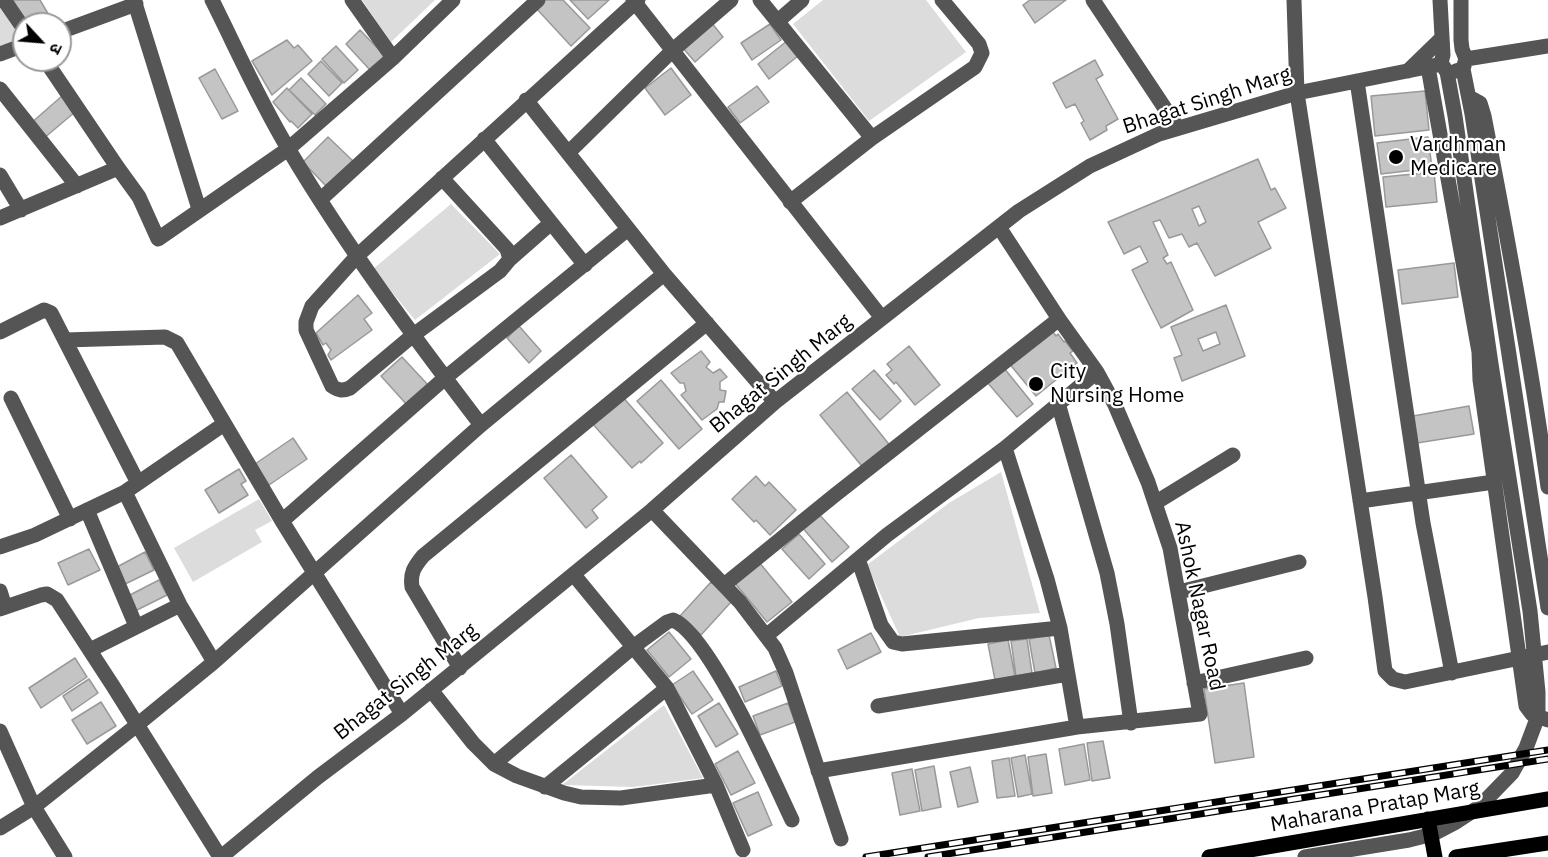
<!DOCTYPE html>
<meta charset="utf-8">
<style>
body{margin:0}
#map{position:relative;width:1548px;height:857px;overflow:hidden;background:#fff;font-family:"IBM Plex Sans","Noto Sans Devanagari",sans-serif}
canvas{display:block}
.north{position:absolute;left:12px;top:12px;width:60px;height:60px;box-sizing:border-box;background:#fff;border:2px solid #999;border-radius:50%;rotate:116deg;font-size:16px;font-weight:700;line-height:24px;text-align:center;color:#000}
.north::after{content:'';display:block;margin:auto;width:21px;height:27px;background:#000;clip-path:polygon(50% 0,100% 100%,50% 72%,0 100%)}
</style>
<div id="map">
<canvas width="1548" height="857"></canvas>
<div class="north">उ</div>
</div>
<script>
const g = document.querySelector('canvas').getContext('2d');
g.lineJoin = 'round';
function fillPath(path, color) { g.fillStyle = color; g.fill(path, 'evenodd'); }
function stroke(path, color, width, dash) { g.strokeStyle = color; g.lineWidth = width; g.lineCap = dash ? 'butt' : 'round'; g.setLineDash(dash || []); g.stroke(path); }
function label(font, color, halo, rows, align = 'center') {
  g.font = font + ' "IBM Plex Sans",sans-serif'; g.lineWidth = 4.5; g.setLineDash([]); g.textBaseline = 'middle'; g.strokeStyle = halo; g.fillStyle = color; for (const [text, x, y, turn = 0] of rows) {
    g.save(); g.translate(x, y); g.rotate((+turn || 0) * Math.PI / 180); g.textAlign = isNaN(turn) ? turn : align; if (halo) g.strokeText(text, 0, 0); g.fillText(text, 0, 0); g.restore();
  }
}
fillPath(new Path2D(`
 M362,0H435L391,42Z
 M823,0H926L966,52L869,121L793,24Z
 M0,4L24,40L0,48Z
 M451,204L500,254L415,320L373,269Z
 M1001,472L1040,613L979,618L900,637L867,565L949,503Z
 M259,499L272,521L255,530L262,542L193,582L174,548Z
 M664,705L703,778L634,787L562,785Z`), '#dcdcdc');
const building = new Path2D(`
 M13,0H40L53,22L50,24H26Z
 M542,0H563L590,28L571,46L535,7Z
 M570,0H609L588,19Z
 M1030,0H1066L1035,23L1023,5Z
 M711,22L723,37L695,62L682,47Z
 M770,24L781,40L752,60L741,43Z
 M360,30L386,57L371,71L346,44Z
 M287,40L294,48L298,45L312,61L272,95L252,61Z
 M787,41L798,56L769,79L758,64Z
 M336,46L358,70L344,83L322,59Z
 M1095,60L1103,75L1096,79L1118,119L1106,126L1107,130L1090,140L1081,123L1084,121L1075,104L1066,108L1053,83Z
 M321,61L342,83L329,96L308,74Z
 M671,68L691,95L665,115L645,88Z
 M215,69L238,111L222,119L199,78Z
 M301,78L326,104L315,115L289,90Z
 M757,86L769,102L740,123L728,107Z
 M287,88L312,114L298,128L291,121L290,122L273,102Z
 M1425,91L1429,130L1375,136L1371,96Z
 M62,96L75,112L43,139L30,124Z
 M328,137L353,161L327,187L303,162Z
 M1428,137L1432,168L1381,174L1377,143Z
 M1258,159L1271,190L1275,188L1286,208L1258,222L1271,248L1215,276L1197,243L1189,247L1182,234L1169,238L1160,220L1153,222L1168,255L1163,258L1167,264L1171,262L1193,310L1161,328L1132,270L1148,262L1140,246L1124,254L1108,222ZM1199,206L1206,222L1199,226L1192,209Z
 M1434,172L1437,202L1386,207L1383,177Z
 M1454,263L1458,297L1402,304L1398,270Z
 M358,295L372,313L364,319L372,330L331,360L328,355L331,350L326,343L323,345L316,333Z
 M1226,305L1245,356L1182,381L1174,358L1182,355L1171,327ZM1216,332L1220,344L1203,351L1198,339Z
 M519,326L541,351L529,363L507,338Z
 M1050,328L1056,336L1058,334L1064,342L1065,341L1073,351L1070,353L1077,363L1036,396L1008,362Z
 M909,346L940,385L915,405L896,382L894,384L886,375L892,370L887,364Z
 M701,351L710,362L706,367L713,373L720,369L727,377L720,382V390L726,391L724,402H719L717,409L702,420L681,395L686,391L684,383H680L671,373Z
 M402,357L429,386L408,406L381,376Z
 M1004,368L1033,404L1017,417L987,382Z
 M874,370L901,401L880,420L852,389Z
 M661,380L702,429L679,449L637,401Z
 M847,392L892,448L865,470L820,415Z
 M621,395L663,443L641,463L640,461L632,468L591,422Z
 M1469,406L1474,434L1417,443L1413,416Z
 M293,438L307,459L269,485L255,464Z
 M571,455L607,497L592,510L598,518L586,528L544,478Z
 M239,469L246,481L241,484L248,495L219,513L205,490Z
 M756,476L765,486L769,482L796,510L770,535L756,520L754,522L732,499Z
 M817,512L849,547L832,562L801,526Z
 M799,534L825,564L809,579L782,549Z
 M89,549L100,570L68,585L58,563Z
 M145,552L154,570L123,585L115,568Z
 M758,561L792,602L767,622L734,582Z
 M159,580L167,595L133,612L126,597Z
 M711,582L732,601L701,635L680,616Z
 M669,632L691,659L669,677L647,650Z
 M871,633L881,652L847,669L838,650Z
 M1049,635L1056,668L1035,673L1029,639Z
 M1027,639L1032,673L1016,676L1011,641Z
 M1008,640L1015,676L995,680L988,644Z
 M75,658L87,677L41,708L29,688Z
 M693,671L713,700L692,714L672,685Z
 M776,671L782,686L745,702L739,687Z
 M89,679L98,693L72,711L63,696Z
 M1244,683L1254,757L1215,763L1204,689Z
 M101,702L116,726L87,744L72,720Z
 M719,703L738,734L716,747L698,716Z
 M788,703L795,722L760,735L753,716Z
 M1103,741L1110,778L1092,781L1087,743Z
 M1084,744L1090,780L1065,785L1059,749Z
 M738,751L755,783L731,795L715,764Z
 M1046,754L1052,793L1033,796L1028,757Z
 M1025,755L1032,794L1018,797L1011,758Z
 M1009,758L1015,796L997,798L992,761Z
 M934,766L941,807L922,811L915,770Z
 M970,767L978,802L958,807L950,772Z
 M912,769L920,811L900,815L892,773Z
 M758,792L772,825L748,836L733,803Z`);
fillPath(building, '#c4c4c4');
stroke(building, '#999', 1.5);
stroke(new Path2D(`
 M4,0L24,29
 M134,0L199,209
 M212,0C237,50 260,102 289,150C346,246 413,336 481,425
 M352,0L393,58
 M633,0L882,318
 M760,0L872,138
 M1093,0L1178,128
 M1294,0L1297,93L1375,597L1385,671L1393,679L1405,682L1548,652
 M778,21L802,0
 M60,32L136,4
 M0,54L24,45
 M1466,59L1548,46
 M45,60L118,168L139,197L158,239L288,149L393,58L453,0
 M1428,67L1479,352L1480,380L1526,706L1532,714L1548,720
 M1463,69L1472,114L1548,608
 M1408,71L1442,38
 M1456,71L1463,69L1466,59L1462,49L1461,40V0
 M1357,81L1423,523L1452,673
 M0,89L77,186
 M1469,97L1480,103L1484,116C1508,240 1531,363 1548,487
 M526,100L664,274L775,402
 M484,139L585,265
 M568,153L673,50L731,0
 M0,175L21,210
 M442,178L507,249L510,259L500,271L412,336L350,388C343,391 339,391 332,386L306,330V322L312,306L357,256L638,0
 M321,199L538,0
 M790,202L872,138L975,67L982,53L979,44L942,0
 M0,218L118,168
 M510,259L551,223
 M0,332L44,310L51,313L138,483
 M65,340L165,337L177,343L282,521L402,714
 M11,398L70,519
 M1058,403L1107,573L1117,624L1131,723
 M1005,448L1047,579L1060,628L1077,727
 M125,492L180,605L214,662
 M1360,501L1494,482
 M1155,503L1233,455
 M87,510L136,626
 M652,510L740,602L775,648L786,673L841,839
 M282,521L445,378L628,229
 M0,547L35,535L125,492L224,424
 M858,559L881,625L893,642L902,644L1060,628
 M574,575L667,688L716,785L743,850
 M724,585L835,495L1059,319
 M0,591L5,607
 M1179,592L1299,562
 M0,609L41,595L47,594L57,600L113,686L220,857
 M766,636L887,535L1005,448L1097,372
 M90,650L180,605
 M460,668L412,587C410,573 414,567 423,556L707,323
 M1194,683L1306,658
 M431,690L473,743L494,764L517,776L564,793L581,797L621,798L716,785
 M878,706L1068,674
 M0,731L34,807L65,857
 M494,764L633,647L667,622L673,620C710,635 773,780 792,820
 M818,771L1077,727L1200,714L1170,548L1148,482L1115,405L1097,372L1059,319L999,227
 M545,787L667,688
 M0,828L34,807L137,725L214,662L481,425L664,274
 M221,857L318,777L402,714L652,510L775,402L1019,211L1090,166L1159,134L1297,93L1442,64
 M1305,857L1409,840L1433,834L1456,822L1479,807L1512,773L1526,748L1538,716V692L1530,611L1491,364L1455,116L1447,72L1441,63L1443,55L1440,0`), '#555', 15);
stroke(new Path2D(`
 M1428,819L1435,857
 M1209,857L1548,799
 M1456,857L1548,843`), '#000', 15);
const rail = new Path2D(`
 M866,857L1548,750
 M928,857L1548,759`);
stroke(rail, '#000', 7);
stroke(rail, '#fff', 4.5, [14]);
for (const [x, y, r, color] of [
 [1396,157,8,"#000"],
 [1036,384,8,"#000"]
]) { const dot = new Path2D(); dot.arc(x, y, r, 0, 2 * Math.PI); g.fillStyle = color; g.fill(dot); stroke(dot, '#fff', 2); }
label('21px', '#000', '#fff', [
 ["Bhagat Singh Marg",1207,101,-18],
 ["Bhagat Singh Marg",781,374,-39],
 ["Ashok Nagar Road",1199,606,78],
 ["Bhagat Singh Marg",406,682,-38],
 ["Maharana Pratap Marg",1375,807,-10]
]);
label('21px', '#000', '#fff', [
 ["Vardhman",1410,145],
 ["Medicare",1410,169],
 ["City",1050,372],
 ["Nursing Home",1050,396]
], 'left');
</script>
